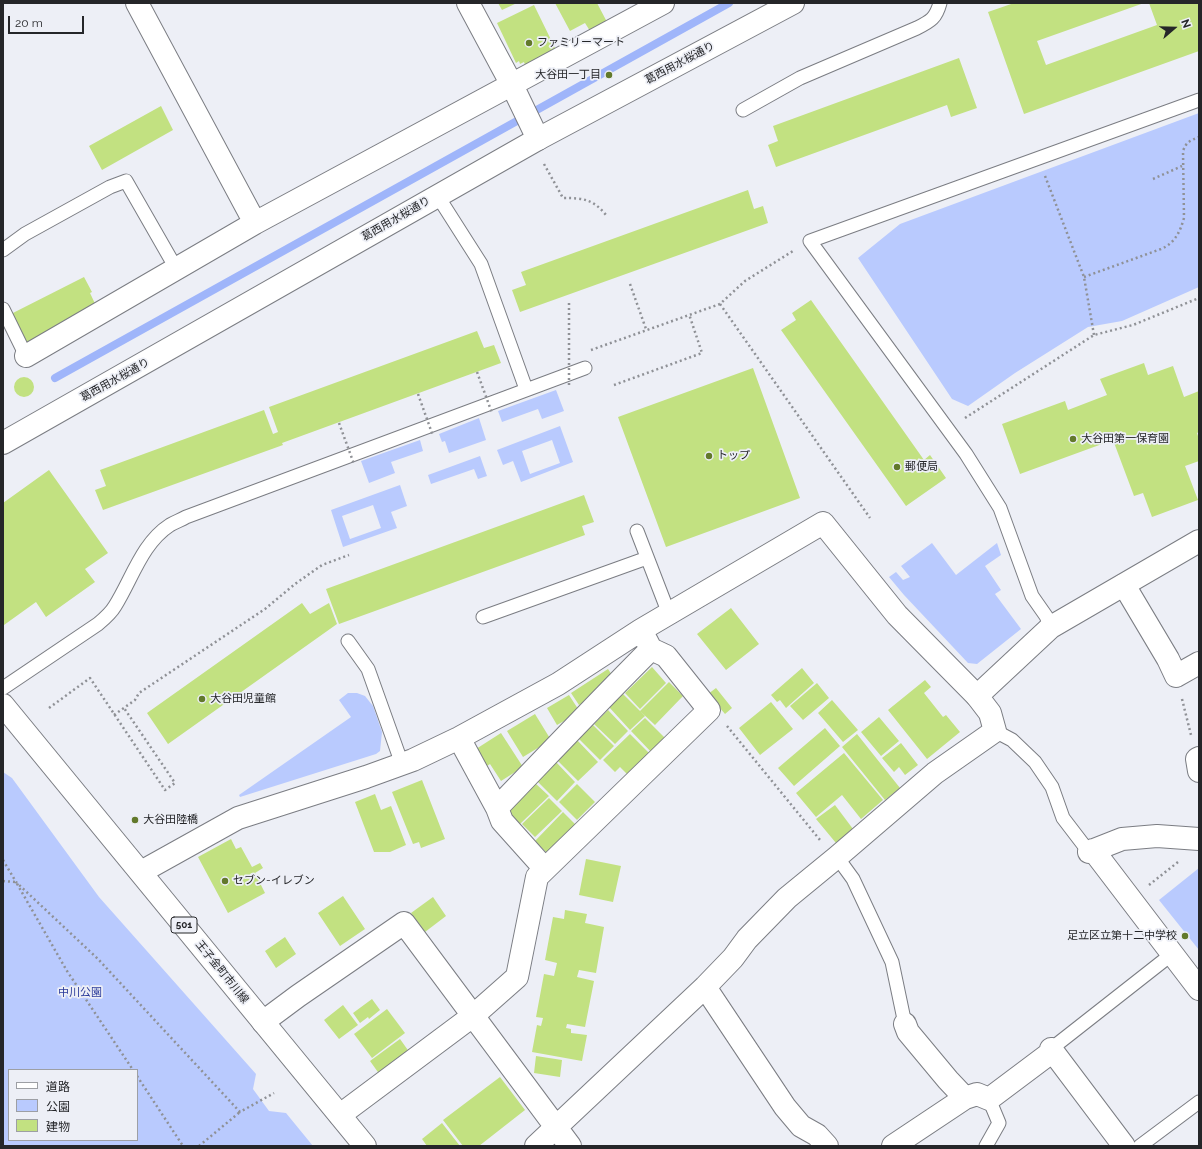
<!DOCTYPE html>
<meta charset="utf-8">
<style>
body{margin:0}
#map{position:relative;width:1202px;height:1149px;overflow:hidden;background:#edeff6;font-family:Raleway,"Noto Sans JP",sans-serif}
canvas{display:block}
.frame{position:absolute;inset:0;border:4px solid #252629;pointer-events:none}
.legend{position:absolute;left:8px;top:1069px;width:130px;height:72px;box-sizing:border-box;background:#edeff6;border:1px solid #9d9fa4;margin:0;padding:5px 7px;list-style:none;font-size:12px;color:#252629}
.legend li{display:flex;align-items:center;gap:8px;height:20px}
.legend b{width:20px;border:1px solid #9d9fa4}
.north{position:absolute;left:1154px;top:8px;width:40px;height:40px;-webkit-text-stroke:3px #edeff6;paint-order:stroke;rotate:70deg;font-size:11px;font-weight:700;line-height:16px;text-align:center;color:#252629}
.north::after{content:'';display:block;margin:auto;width:14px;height:18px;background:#252629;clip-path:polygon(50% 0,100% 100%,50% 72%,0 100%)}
.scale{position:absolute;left:8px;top:16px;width:76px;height:18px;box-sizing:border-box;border:2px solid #252629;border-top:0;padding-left:5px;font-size:12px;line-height:14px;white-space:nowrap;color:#252629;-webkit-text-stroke:3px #edeff6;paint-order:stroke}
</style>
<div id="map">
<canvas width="1202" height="1149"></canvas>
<div class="frame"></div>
<ul class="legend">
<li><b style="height:5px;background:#fff"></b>道路</li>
<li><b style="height:11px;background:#b9cafe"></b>公園</li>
<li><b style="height:11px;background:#c2e181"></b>建物</li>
</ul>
<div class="north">N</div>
<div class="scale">20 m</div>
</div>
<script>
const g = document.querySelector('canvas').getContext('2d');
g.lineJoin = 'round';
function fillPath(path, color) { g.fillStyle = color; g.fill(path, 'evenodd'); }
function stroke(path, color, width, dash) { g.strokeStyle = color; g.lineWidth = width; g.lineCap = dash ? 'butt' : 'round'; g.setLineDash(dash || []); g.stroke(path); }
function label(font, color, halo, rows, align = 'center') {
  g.font = font + ' Raleway,"Noto Sans JP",sans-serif'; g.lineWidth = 3.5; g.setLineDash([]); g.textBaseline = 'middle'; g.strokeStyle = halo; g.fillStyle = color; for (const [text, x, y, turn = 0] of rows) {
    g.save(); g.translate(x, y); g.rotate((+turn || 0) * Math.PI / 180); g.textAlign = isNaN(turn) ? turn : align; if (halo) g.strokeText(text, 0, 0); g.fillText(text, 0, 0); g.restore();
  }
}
fillPath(new Path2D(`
 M1199,113V287L1122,321L1088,327L1015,373L968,406L952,399L858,258L900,224Z
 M556,390L564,411L542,419L538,409L502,422L498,411Z
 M479,418L486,440L449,453L445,441L442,442L439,434Z
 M560,426L573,462L521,482L513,461L503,465L497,450ZM552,440L560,463L530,474L522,451Z
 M420,440L423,451L391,462L395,473L369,483L361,461Z
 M480,456L487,476L478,479L474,469L431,484L428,475Z
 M400,485L407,506L391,512L397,528L343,547L331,510ZM373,505L381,528L350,539L342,516Z
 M932,543L956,575L997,543L1001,555L985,566L1001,590L995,594L1021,629L977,664L968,663L904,595L889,577L896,572L903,580L910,577L901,566Z
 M348,693H357L365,696L373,706L382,732L380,751L376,754L240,797L239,795L351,717L339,700Z
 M3,772L12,778L99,897L256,1074L253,1089L269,1111L286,1113L313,1146H3ZM9,1070H137V1140H9Z
 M1199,868V950L1159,900Z`), '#b9cafe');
stroke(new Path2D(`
 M55,378L729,3`), '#9fb5fa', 8);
fillPath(new Path2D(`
 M498,3H517L502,10Z
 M555,3H597L607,22L590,31L585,23L570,31Z
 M1014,3H1144L1037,41L1046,65L1157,25L1149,3H1199V51L1024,114L988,12Z
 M534,5L556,50L525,65L524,62L520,64L519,61L516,63L497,23Z
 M959,58L977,108L951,117L947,105L776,167L768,145L778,141L773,126Z
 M161,106L173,130L102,170L89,146Z
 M748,190L754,209L763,206L768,223L520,312L512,290L526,285L521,272Z
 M84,277L92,292L90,293L98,310L23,348L7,316Z
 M811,300L924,460L930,455L946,478L906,506L781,330L796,320L792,313Z
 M477,331L484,348L494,345L501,363L282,443L283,445L103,510L95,490L106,486L100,470L264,410L273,434L278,432L269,407Z
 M1144,363L1148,375L1173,366L1184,397L1199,391V432L1197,433L1199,439V461L1185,466L1198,500L1152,517L1143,493L1134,496L1113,440L1020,474L1002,424L1065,401L1068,410L1107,395L1100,379Z
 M753,368L800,498L666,547L618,417Z
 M14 387a10 10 0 1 1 20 0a10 10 0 1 1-20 0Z
 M49,470L108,553L85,569L95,582L46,617L36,602L4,625L3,503Z
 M584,495L594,522L582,526L585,535L339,624L326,589Z
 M302,603L310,614L329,603L337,624L168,744L147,713Z
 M731,608L759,644L726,670L697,634Z
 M652,667L666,683L640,709L625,693Z
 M802,668L814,683L786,708L780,700L777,702L771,695Z
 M608,669L614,678L601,691L579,705L571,693Z
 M925,680L931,687L924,693L943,717L946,715L960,732L927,759L888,710Z
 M669,682L683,696L655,725L640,711Z
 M817,683L829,698L803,720L790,706Z
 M716,688L732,708L725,714L708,694Z
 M623,694L645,716L630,730L609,707Z
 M569,695L580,712L557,725L547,708Z
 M832,700L858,730L843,742L818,713Z
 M771,702L793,729L760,755L739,728Z
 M608,710L628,731L615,744L594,724Z
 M535,714L551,740L523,757L507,731Z
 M879,717L899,741L881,756L861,732Z
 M645,718L667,740L653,754L631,731Z
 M592,724L614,746L600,760L578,738Z
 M825,728L840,746L794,786L778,768Z
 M501,733L523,767L501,781L490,764L487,766L476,749Z
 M630,734L651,755L629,776L620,767L615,772L603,760Z
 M857,734L900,788L885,800L842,747Z
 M577,740L598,762L578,781L557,760Z
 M901,743L918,765L905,775L899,767L894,772L882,758Z
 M844,753L883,800L861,819L842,795L816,817L796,793Z
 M556,762L575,782L557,801L537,781Z
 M422,780L445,839L421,848L419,842L413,844L392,792Z
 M535,783L549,796L520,824L510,813V808Z
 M577,784L595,802L577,820L559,802Z
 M375,794L381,810L391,806L406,845L390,852H374L355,802Z
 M549,798L562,811L535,837L522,824Z
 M835,805L853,829L836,843L816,819Z
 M563,812L576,825L548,854L535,841Z
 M231,839L236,849L241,847L252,867L260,863L263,868L255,873L265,893L228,913L198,857Z
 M586,859L621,866L613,902L579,895Z
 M343,896L365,929L340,946L318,913Z
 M433,897L446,916L425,932L411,913Z
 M565,910L587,914L585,923L604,927L596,973L579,970L577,977L594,981L585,1027L567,1024L566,1028L571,1029V1033L587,1035L582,1061L532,1052L537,1025L541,1026L543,1018L536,1017L544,974L554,976L557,963L545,960L553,917L564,919Z
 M285,937L296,954L276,968L265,951Z
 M372,999L380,1010L369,1019L368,1017L360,1023L353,1013Z
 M343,1005L358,1025L339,1039L324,1020Z
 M387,1009L405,1033L372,1058L354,1034Z
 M400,1039L410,1053L380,1075L370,1061Z
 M536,1056L562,1060L560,1077L534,1073Z
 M500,1077L525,1110L479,1146H463L443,1120Z
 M442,1123L460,1146H427L422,1139Z`), '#c2e181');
const lane = new Path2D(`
 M743,110L800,78L917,28C931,21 936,18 940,3
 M437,195L481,264L526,389
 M3,250L25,234L110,187L126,181L177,270
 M3,309L26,356
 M637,531L669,614
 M483,617L647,558
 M1051,627L1046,616L1032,596L1000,508L966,454L810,241L1199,100
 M348,641L368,669L402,764
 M3,688L98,624C104,619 111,613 115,606C132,579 142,543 170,525C175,522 181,520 186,517L585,368
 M995,731L1012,740L1035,762L1052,787L1063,818L1089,852
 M837,857L853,879L892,962L905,1024
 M1051,1049L1172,954
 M986,1146L999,1123L989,1099
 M1140,1146L1199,1102`);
const street = new Path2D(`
 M137,3L255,223
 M468,3L512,85L538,139
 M26,356L255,223L663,3
 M1124,585L1168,659L1176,676L1199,663
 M459,738L497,808
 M1199,758L1197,759L1199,771
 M1093,850L1199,989
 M1089,852L1122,839L1157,836L1199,839
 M545,869L502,821L497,808C548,755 599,701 651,649
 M141,872L238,818L366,777L413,760L459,738L558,684L641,630L823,523L897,615L977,696L990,713L995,731L935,773L837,857L787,898L747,939L733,958L705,987L536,1146
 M705,987L785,1107L801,1126L817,1135L827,1146
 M263,1022L298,996L404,923L570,1146
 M905,1024L908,1032L948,1080L965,1098L977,1094L989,1099L1053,1051
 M1051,1049L1124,1146
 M340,1115L474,1015L517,977L537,877L709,710L666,656L651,649L641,630
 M893,1146L965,1098`);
const secondary = new Path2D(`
 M3,443L538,139L793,3
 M977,696L1051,627L1199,541`);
const primary = new Path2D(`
 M3,705L365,1146`);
stroke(lane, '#7b7d83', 15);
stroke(street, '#7b7d83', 24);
stroke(secondary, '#7b7d83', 24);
stroke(primary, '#7b7d83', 24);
stroke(new Path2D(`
 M544,164L563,198C583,198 593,199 606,215
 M1045,176L1084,277L1094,335
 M1153,179L1182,166
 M1084,277L1161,249C1175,243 1180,232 1184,218L1183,151C1186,142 1191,140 1199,137
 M630,284L646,329
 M720,304L870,518
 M591,350L720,304L745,281L793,251
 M614,385L702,353L689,314
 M965,418L1094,335L1133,325L1199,298
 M1182,699L1191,735
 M49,708L90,678L165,790L175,783L124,708
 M727,726L820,840
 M3,860L16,882L98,959L240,1112L274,1093
 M3,881L16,882L67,971L133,1070
 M1149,885L1178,862
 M137,1076L183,1146
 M199,1146L240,1112`), '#8f9196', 2.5, [2, 3]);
stroke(lane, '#fff', 13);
stroke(street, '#fff', 22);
stroke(secondary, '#fff', 22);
stroke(primary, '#fff', 22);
stroke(new Path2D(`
 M569,303V385
 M477,372L492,413
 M418,394L433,436
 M339,423L354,464
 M114,715L135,700L139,693L265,609L295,584L322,565L349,555`), '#8f9196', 2.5, [2, 3]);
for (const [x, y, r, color] of [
 [529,43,4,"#62792b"],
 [609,75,4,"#62792b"],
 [1073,439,4,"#62792b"],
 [709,456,4,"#62792b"],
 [897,467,4,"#62792b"],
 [202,699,4,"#62792b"],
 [135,820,4,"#62792b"],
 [225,881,4,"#62792b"],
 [1185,936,4,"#62792b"]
]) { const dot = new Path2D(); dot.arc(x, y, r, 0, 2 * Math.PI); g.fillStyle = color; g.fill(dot); stroke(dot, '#edeff6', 1.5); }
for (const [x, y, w] of [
 [184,925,26]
]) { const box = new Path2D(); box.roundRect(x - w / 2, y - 8, w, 16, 3); g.fillStyle = '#edeff6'; g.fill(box); stroke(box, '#252629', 1); }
label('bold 10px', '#252629', null, [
 ["501",184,925]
]);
label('11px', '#252629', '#edeff6', [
 ["ファミリーマート",537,43],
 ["大谷田一丁目",601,75,"right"],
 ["大谷田第一保育園",1081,439],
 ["トップ",717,456],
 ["郵便局",905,467],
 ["大谷田児童館",210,699],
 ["大谷田陸橋",143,820],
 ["セブン-イレブン",233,881],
 ["足立区立第十二中学校",1177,936,"right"]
], 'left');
label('11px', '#252629', '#edeff6', [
 ["葛西用水桜通り",680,63,-28],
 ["葛西用水桜通り",396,219,-30],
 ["葛西用水桜通り",115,380,-29],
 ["王子金町市川線",222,972,51]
]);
label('11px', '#2a3b9b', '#edeff6', [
 ["中川公園",80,993]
]);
</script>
